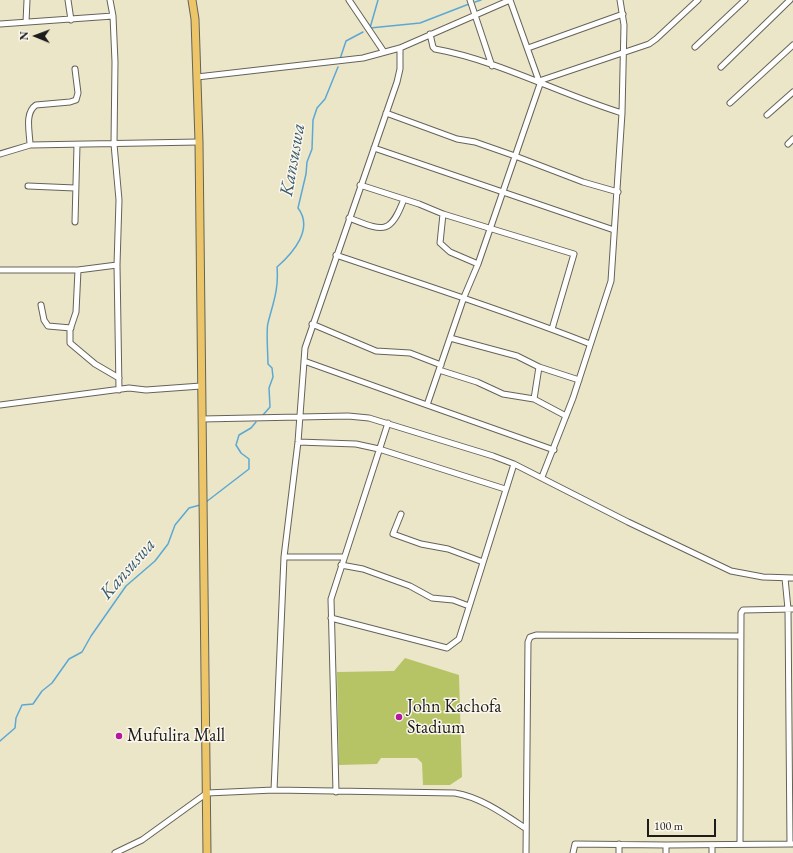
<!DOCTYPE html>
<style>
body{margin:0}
#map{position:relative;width:793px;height:853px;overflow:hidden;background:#ece6c9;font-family:"EB Garamond",serif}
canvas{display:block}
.north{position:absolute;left:16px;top:16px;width:40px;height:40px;-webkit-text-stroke:3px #fbf7ec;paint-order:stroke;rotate:271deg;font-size:11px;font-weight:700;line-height:16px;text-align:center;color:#1c1c1c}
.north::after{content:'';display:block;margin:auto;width:14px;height:18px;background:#1c1c1c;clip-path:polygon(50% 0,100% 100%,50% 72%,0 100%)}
.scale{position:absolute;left:647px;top:819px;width:69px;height:18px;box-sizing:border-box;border:2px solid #1c1c1c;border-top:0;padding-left:5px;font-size:12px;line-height:14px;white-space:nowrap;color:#1c1c1c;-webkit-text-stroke:3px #fbf7ec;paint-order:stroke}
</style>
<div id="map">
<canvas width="793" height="853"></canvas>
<div class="north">N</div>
<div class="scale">100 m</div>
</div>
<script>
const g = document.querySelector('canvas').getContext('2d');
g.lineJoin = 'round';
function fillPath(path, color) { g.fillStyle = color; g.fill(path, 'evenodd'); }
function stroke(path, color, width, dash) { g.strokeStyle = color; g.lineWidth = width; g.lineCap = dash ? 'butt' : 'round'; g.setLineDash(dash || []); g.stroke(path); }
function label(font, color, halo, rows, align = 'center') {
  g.font = font + ' "EB Garamond",serif'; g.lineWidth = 3; g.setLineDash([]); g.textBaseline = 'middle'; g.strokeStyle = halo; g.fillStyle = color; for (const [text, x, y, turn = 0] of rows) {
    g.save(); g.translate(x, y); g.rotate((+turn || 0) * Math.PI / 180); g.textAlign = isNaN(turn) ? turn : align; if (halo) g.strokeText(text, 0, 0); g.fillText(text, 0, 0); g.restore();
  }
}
fillPath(new Path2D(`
 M405,658L459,675L462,777L450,785H423L422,763L417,758H381L377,764L339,765L337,672L394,671Z`), '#b6c466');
stroke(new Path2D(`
 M378,0L370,28L420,23L469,4
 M475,2L481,0
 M340,59L346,41L363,32
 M263,415L270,407L269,388L273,377L272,368L268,364C268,356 266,329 268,323C273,303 279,289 277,267C293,253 314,229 298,208L306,174L307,162L312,149L313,120L317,108L325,99L338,67
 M206,502L249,469V459L241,453L236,445L239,435L251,428L256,422
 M0,741L15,728L16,718L22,705L33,704L42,691L52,683L69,659L82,652L91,636L126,586L155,561L168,544L175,525L189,508L200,505`), '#5ba8d4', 1.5);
const minor = new Path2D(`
 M68,0L71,20
 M110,0L113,16
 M349,0L384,52
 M470,0L492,66
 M26,22L27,0
 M0,24L113,16L115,62L114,144L119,200L117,265L119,390
 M430,34L433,47L435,49C497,60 560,94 622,113
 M695,47L745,0
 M528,48L623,14
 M721,67L790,0
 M197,77L363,58L400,48L510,0L540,84L478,264L464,297L427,405L304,361
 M539,81L649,44L656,39L698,0
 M730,103L793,45
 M386,113L457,139L475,142L515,156L583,182L618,192
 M767,115L793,92
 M788,144L793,139
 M30,145C30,133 24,113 36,105L70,102L76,100L78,93L75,69
 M374,148L614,230
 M0,154L30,145L199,142
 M360,185L419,204L443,214L574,254L552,329
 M28,186L75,188
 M443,214L440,243L450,252L478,264
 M349,218C383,231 390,236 404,199
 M75,222L77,145
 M336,255C421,284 507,311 590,344
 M0,270H78L117,265
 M78,270L76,312L70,330V343L95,364L119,378
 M41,305L44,320L48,326L71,328
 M312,324L376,351L410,353L441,365
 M450,338L517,356L539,367L579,380
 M439,370L477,382L503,394L534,399L566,416
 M534,399L539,367
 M0,405L129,388L146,390L201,386
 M427,405L554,450
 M202,419L348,416L369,418L493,456L514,464L628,522L731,571L763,577L793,578
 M298,442L356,444L379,449L505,489
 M542,477L573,398L611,281L622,113L624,25L620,0
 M401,514L393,534L421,544L448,549L483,562
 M284,557H343
 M341,565L363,569L410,586L432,598L453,600L469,606
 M785,578L788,609L790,844
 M331,618L447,648L459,639L514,464
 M274,790L284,557L298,442L305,348L397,82L400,69V48
 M336,792L331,599L388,423
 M740,844L741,613L743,610L793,609
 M115,853L142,840L207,793L274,790L455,793C480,797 504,814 525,828
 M526,853L528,642L530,637L536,635L741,636
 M573,853L575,844L666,845
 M619,853V844
 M666,853V845L792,844
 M712,853V845`);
const major = new Path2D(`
 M192,0L195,19L199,142L207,853`);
stroke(minor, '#656359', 7);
stroke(major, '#656359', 9);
stroke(minor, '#fff', 5);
stroke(major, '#ecc569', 7);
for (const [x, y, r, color] of [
 [399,717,4,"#b5179e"],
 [119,736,4,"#b5179e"]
]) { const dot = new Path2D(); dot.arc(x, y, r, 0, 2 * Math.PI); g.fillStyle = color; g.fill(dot); stroke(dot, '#fbf7ec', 1.5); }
label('18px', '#1c1c1c', '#fbf7ec', [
 ["John Kachofa",407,707],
 ["Stadium",407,728],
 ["Mufulira Mall",127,736]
], 'left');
label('italic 19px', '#385b6f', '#fbf7ec', [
 ["Kansuswa",293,160,-80],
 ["Kansuswa",128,569,-49]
]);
</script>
